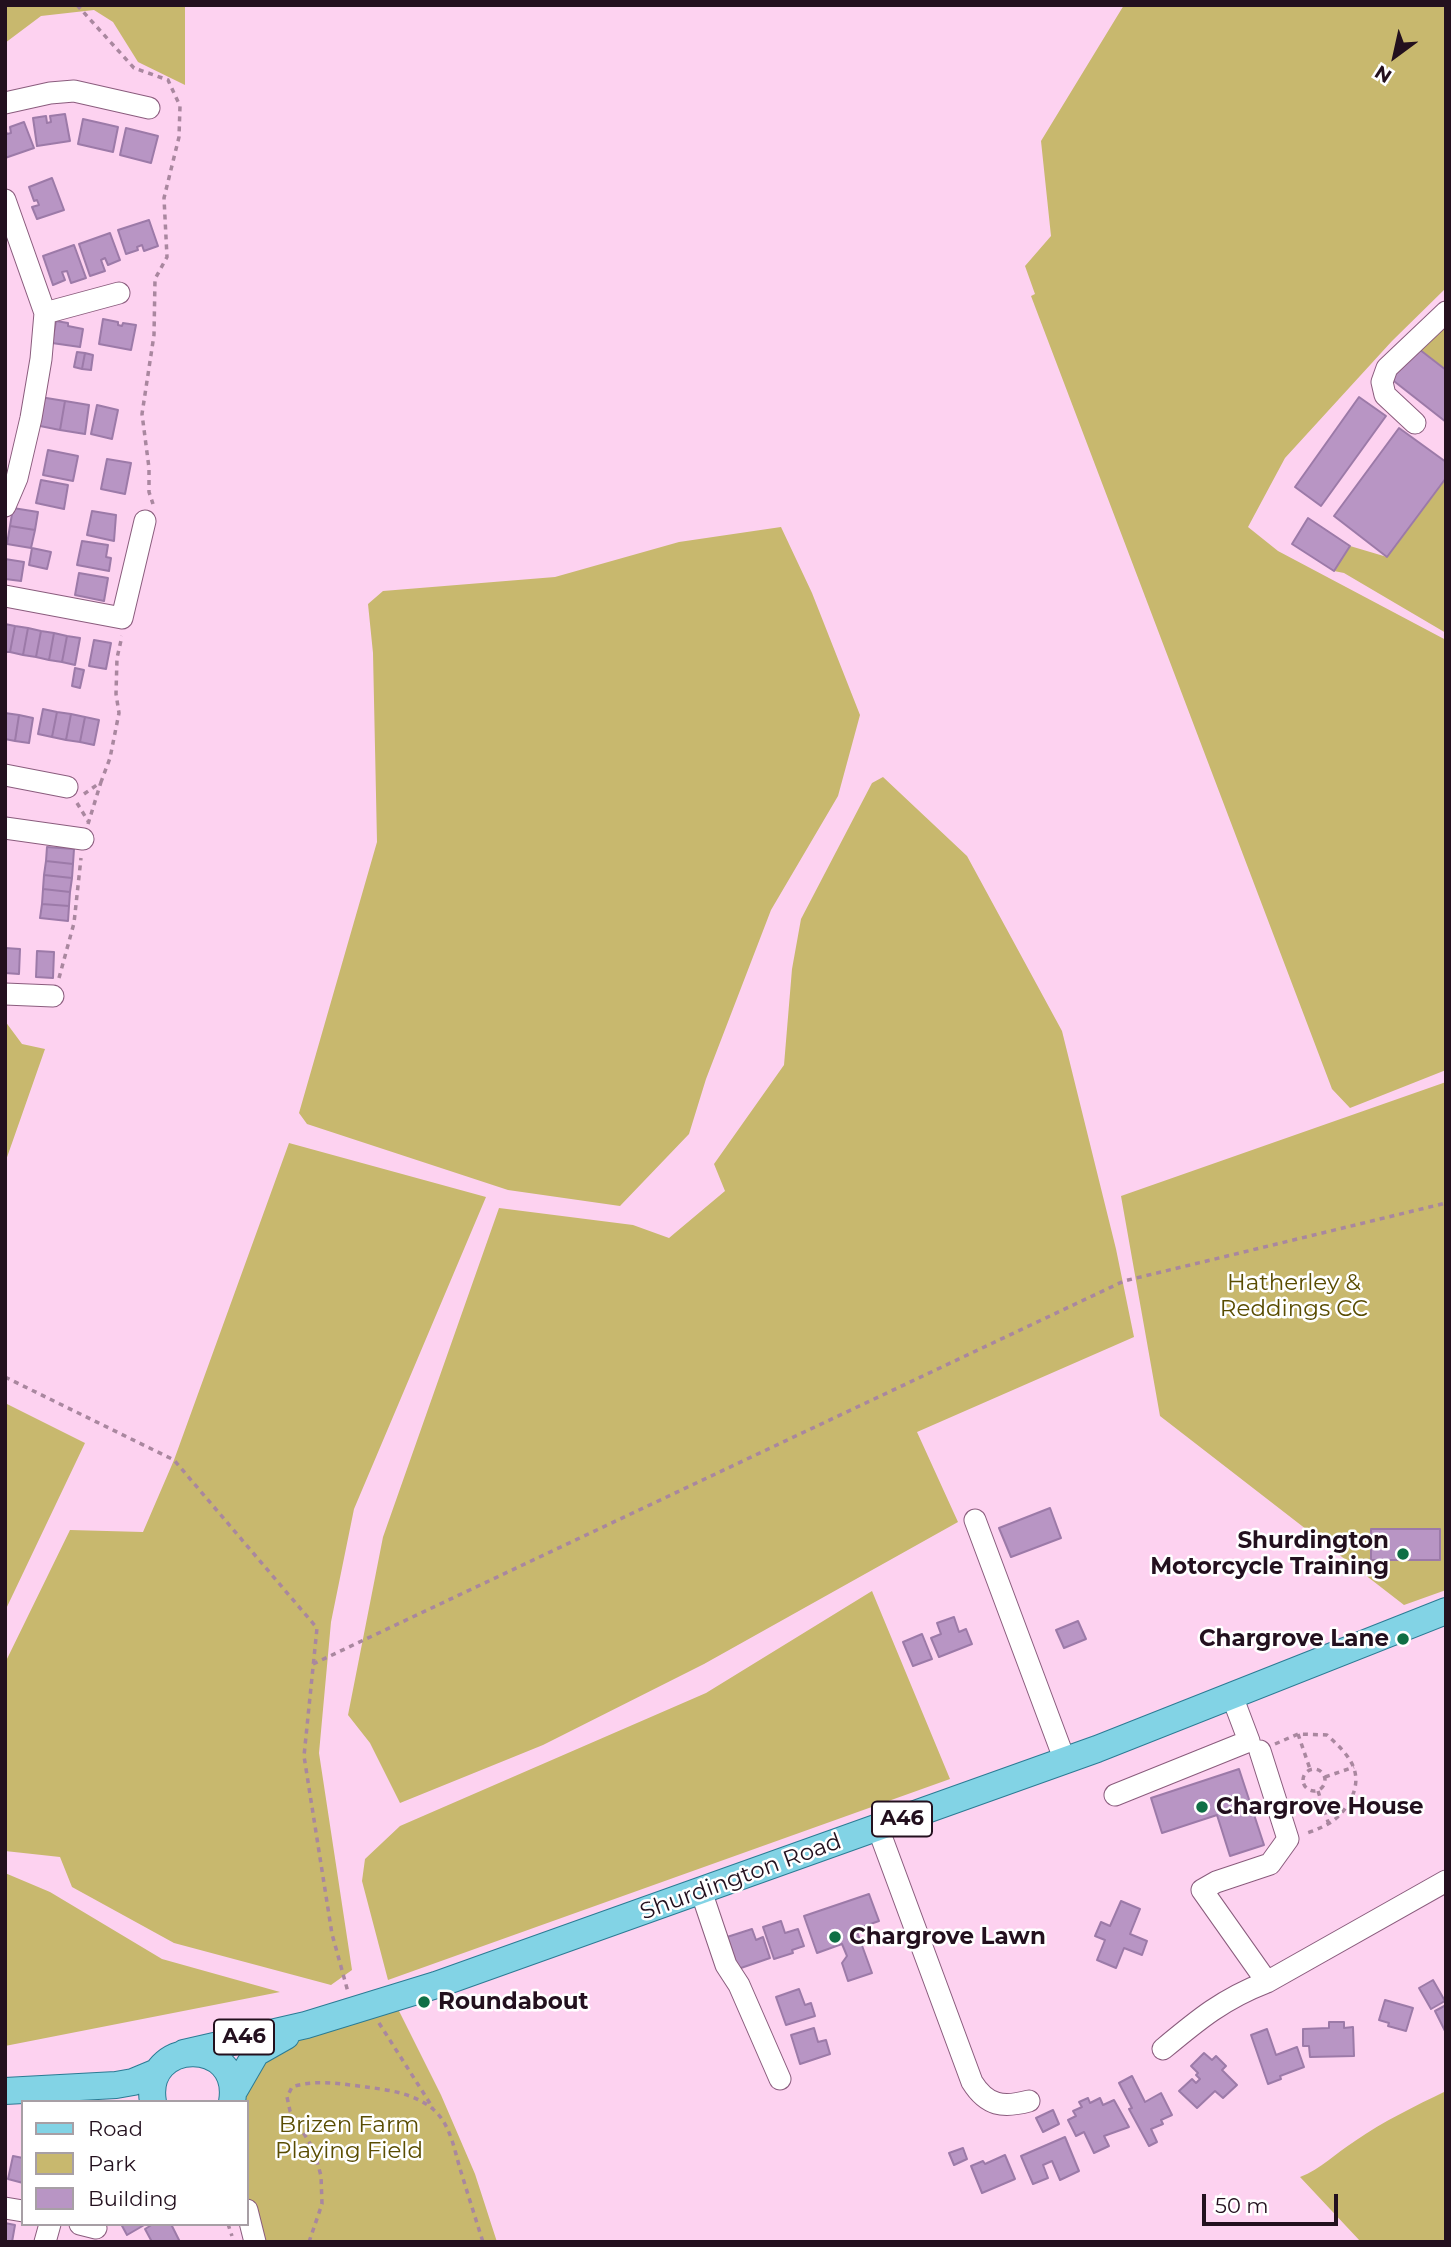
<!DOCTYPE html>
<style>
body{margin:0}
#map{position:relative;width:1451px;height:2247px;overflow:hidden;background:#fdd2f0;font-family:Montserrat,sans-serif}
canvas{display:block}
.frame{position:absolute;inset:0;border:7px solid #23101e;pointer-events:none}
.legend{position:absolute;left:21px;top:2100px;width:228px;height:126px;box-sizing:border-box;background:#fff;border:2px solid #a79fa5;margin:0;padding:9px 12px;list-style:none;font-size:21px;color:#23101e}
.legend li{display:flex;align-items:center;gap:14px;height:35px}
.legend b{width:35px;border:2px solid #a79fa5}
.north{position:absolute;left:1360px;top:21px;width:70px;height:70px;-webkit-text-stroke:5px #fff;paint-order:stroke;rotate:213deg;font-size:19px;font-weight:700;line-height:28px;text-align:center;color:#23101e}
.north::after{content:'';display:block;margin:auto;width:24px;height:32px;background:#23101e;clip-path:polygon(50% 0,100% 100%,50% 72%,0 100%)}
.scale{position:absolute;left:1202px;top:2194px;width:136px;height:32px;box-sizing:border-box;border:4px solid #23101e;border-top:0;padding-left:9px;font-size:21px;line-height:24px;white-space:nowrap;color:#23101e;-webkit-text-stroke:5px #fff;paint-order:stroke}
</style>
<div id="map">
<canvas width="1451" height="2247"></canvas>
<div class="frame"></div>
<ul class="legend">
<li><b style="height:9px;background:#82d3e5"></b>Road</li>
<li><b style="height:19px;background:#c8b86e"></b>Park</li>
<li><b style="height:19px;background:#b895c4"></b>Building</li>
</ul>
<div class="north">N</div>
<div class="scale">50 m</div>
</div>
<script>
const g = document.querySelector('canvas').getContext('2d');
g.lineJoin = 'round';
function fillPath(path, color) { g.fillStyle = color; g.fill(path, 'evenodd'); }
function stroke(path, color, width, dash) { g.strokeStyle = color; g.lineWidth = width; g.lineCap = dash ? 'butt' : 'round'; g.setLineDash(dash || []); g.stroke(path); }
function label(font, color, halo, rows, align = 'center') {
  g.font = font + ' Montserrat,sans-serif'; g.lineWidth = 5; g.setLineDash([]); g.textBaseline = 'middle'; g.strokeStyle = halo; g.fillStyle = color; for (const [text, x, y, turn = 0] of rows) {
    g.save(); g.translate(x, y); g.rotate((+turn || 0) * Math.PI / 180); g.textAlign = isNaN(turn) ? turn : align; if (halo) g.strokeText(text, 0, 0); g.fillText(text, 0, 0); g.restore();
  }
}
fillPath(new Path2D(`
 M5,5H185V85L138,62L113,22L94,10L41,16L5,43Z
 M1124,5H1446V288L1392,341L1285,458L1248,527L1278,551L1446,640V1070L1350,1108L1332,1089L1031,296L1035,294L1025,266L1051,236L1041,141Z
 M1446,314V370L1415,346Z
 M1446,478V633L1344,573L1334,571L1350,546L1387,557Z
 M781,527L812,593L860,715L838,796L771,910L706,1079L689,1134L620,1206L508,1190L307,1124L299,1113L377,842L373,653L368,604L383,591L555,577L679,542Z
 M883,777L967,856L1062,1031L1116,1249L1134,1337L917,1432L958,1522L704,1664L543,1745L400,1803L370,1743L348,1715L383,1537L499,1208L633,1225L669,1238L725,1191L714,1164L784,1065L792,969L801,919L872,783Z
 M5,1021L22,1044L45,1049L5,1163Z
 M1446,1082V1590L1404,1605L1160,1416L1121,1196Z
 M289,1143L486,1197L354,1509L331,1622L319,1753L352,1970L331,1985L174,1943L72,1887L60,1857L5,1851V1663L70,1530L143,1532L174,1460Z
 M5,1403L85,1443L5,1611Z
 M872,1591L950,1779L388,1980L362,1881L365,1859L400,1826L706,1693Z
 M5,1873L50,1892L162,1959L280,1992L5,2046Z
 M393,1999L441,2095L475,2174L497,2242H255L247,2210V2102H232L256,2053Z
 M1446,2091V2242H1361L1300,2177C1321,2169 1336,2153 1355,2141C1384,2121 1415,2106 1446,2091Z`), '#c8b86e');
const building = new Path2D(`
 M65,114L70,141L37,146L33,118L46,116L47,123L51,122L50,116Z
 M83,119L118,127L113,152L78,144Z
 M24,122L34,148L5,158V129L7,134L11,133L10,127Z
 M126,128L158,136L151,163L120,155Z
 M52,178L64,210L37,219L32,207L39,205L37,200L34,201L29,187Z
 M149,220L158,246L144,251L142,245L137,247L138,250L126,254L118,230Z
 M110,233L120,260L108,265L105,258L101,260L105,271L90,276L79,244Z
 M74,245L86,278L71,283L67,271L62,272L65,280L53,285L43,256Z
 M103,319L118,322V325L122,326L123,323L136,325L131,350L99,344Z
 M56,321L68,323V326L83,329L80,347L52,343Z
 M1415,346L1446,370V422L1390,378Z
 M77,352L85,353L82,369L74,367Z
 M85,353L93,355L91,370L82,369Z
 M40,397L65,401L60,430L35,425Z
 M1359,397L1386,416L1321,506L1295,487Z
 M65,401L89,405L85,434L60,430Z
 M97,405L118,410L112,439L91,434Z
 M1399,428L1446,462V478L1387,557L1334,516Z
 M48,450L78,456L73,481L43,475Z
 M107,459L131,463L125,494L101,489Z
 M41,480L68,485L64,509L36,503Z
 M13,508L38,512L35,530L10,526Z
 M92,511L116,515L114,541L87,535Z
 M1308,518L1350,546L1334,571L1292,544Z
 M10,526L35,530L31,548L7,544Z
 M82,541L108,545L106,557L111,558L109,571L77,565Z
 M32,548L51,552L47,569L29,565Z
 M5,559L24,562L21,581L5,579Z
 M79,573L108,578L104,601L75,595Z
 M5,624L15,626L10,652H5Z
 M15,626L28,628L23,655L10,652Z
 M28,628L41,631L36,657L23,655Z
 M41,631L54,633L49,660L36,657Z
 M54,633L67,636L62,662L49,660Z
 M67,636L80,638L75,665L62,662Z
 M94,640L111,643L106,669L89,666Z
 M75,668L84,670L80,688L72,686Z
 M43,709L57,712L52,737L38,734Z
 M57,712L71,714L66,740L52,737Z
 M5,713L19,715L15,741L5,739Z
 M71,714L85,717L80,742L66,740Z
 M19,715L33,718L29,743L15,741Z
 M85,717L99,720L94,745L80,742Z
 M47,847L74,849L73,864L46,861Z
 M46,861L73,864L72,878L44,875Z
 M44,875L72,878L70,892L43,889Z
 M43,889L70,892L69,906L42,904Z
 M42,904L69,906L68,921L40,918Z
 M5,948L20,949L19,974L5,973Z
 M37,951L54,952L53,978L36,977Z
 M1050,1508L1061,1538L1011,1557L999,1528Z
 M1371,1529H1440V1560H1371Z
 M954,1617L959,1632L966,1629L972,1644L939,1657L931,1638L941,1634L937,1623Z
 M1078,1621L1086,1639L1064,1648L1056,1630Z
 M922,1634L932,1659L913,1666L903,1642Z
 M1239,1769L1264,1845L1230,1856L1217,1815L1162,1833L1151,1798Z
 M869,1894L879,1921L856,1929L872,1973L848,1981L842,1963L847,1956L842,1944L817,1953L804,1916Z
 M1121,1901L1140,1909L1130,1934L1147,1941L1142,1955L1124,1948L1116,1968L1097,1960L1105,1940L1095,1936L1101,1922L1110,1926Z
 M781,1921L785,1933L798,1929L804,1946L792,1950L793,1953L774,1959L763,1927Z
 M752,1929L756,1940L763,1937L770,1958L738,1969L727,1937Z
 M1433,1980L1445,2001L1431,2009L1419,1988Z
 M799,1989L805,2005L811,2003L815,2016L786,2025L776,1997Z
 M1385,2000L1413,2008L1406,2031L1388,2026L1389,2023L1379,2020Z
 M1446,2005V2031H1445L1435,2011Z
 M1329,2022H1344V2028L1353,2027L1354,2056L1310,2057L1309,2046H1303V2029L1329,2028Z
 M814,2028L818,2042L826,2040L830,2054L800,2064L791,2035Z
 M1267,2029L1276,2055L1297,2047L1304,2067L1280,2076L1281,2079L1268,2084L1251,2035Z
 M1204,2053L1212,2060L1216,2056L1226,2066L1222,2070L1237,2085L1223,2098L1215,2091L1197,2108L1179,2091L1192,2079L1196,2083L1200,2079L1196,2075L1198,2073L1191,2066Z
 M1132,2076L1145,2102L1161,2093L1172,2115L1161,2120L1163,2124L1151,2129L1157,2142L1149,2146L1129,2109L1132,2108L1119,2083Z
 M1088,2098L1090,2103L1100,2098L1103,2105L1114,2100L1129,2127L1104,2136L1109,2146L1094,2153L1084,2132L1076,2136L1068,2120L1076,2116L1073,2111L1082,2107L1079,2102Z
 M1053,2110L1059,2124L1043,2132L1036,2118Z
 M1065,2137L1079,2171L1060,2180L1052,2161L1043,2165L1048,2178L1033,2184L1021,2156Z
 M963,2148L967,2159L954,2165L949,2153Z
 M1005,2155L1015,2179L982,2193L971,2166L983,2161L985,2164Z
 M13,2156L23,2158V2183L8,2179Z
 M5,2223L15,2225L12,2242H5Z
 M121,2224H146L127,2235Z
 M153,2224H171L180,2242H152L145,2229Z`);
fillPath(building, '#b895c4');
stroke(building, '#9c7aa8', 2);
const minor = new Path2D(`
 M5,103L50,93L74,91L149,108
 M5,200L45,313L41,359L31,418L17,478L5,506
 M45,313L119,293
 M1415,423L1385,395L1382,382L1387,368L1446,312
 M5,596L122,618L145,521
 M5,775L67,787
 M5,828L83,839
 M5,994L53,996
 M975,1520L1065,1761
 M1260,1751L1288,1839L1270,1864L1216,1882L1202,1890L1267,1982
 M1115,1795L1249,1741L1232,1696
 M878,1828L972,2082C987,2106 1003,2108 1029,2101
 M701,1891L726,1965L739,1985L780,2079
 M1163,2049C1199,2019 1223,1999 1267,1982L1446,1881
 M5,2208L23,2211
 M247,2210L255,2242
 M80,2224L96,2228
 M45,2242L50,2224`);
const major = new Path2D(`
 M184,2053L306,2025L436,1985L1097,1749L1446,1611
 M5,2091L116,2085L133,2082L157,2072
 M234,2091L256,2053L286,2036
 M153,2102C142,2038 243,2036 232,2102`);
stroke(minor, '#8a5c7d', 23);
stroke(major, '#2b7b94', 28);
stroke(new Path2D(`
 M77,5L134,68L168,80L180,106L179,137L164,198L167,257L155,279L154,335L142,414L149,468V492L153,504
 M84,794L101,782L110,758L119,713L116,694L117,658L122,636
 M77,803L88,821
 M88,824L101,782
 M59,978L74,923L81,858
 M5,1377L174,1460L317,1628L304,1756L332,1934L348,1992
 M313,1664L1124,1281L1446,1203
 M1298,1734L1310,1769
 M1275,1744L1298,1734L1327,1735C1349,1755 1365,1772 1350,1801C1339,1820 1327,1826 1307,1833
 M1303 1780a11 11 0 1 1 22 0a11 11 0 1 1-22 0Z
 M1325,1777L1354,1767
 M1318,1791L1329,1825
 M379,2023L433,2108
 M228,2224L232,2236
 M309,2242L322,2204L321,2176L314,2150L290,2111L287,2097L292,2087C316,2079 342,2084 366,2087C390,2090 418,2094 436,2112C452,2128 455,2154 462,2175C469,2198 476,2220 483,2242`), '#a9879f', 3.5, [5, 5]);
stroke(minor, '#fff', 21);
stroke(major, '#82d3e5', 26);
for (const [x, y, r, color] of [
 [1403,1554,7,"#0f6f45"],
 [1403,1639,7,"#0f6f45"],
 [1202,1807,7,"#0f6f45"],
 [835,1937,7,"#0f6f45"],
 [424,2002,7,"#0f6f45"]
]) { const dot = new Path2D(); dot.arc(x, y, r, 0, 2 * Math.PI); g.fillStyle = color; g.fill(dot); stroke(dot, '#fff', 2.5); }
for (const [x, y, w] of [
 [902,1819,60],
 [244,2037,60]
]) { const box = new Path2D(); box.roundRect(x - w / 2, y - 17.5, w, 35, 5); g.fillStyle = '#fff'; g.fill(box); stroke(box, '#23101e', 2); }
label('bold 21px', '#23101e', null, [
 ["A46",902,1819],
 ["A46",244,2037]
]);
label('23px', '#594c02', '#fff', [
 ["Hatherley &",1294,1283],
 ["Reddings CC",1294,1309],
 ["Brizen Farm",349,2125],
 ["Playing Field",349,2151]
]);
label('bold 23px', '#23101e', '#fff', [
 ["Shurdington",1389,1541,"right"],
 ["Motorcycle Training",1389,1567,"right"],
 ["Chargrove Lane",1389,1639,"right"],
 ["Chargrove House",1216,1807],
 ["Chargrove Lawn",849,1937],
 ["Roundabout",438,2002]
], 'left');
label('23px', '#23101e', '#fff', [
 ["Shurdington Road",741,1877,-20]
]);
</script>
